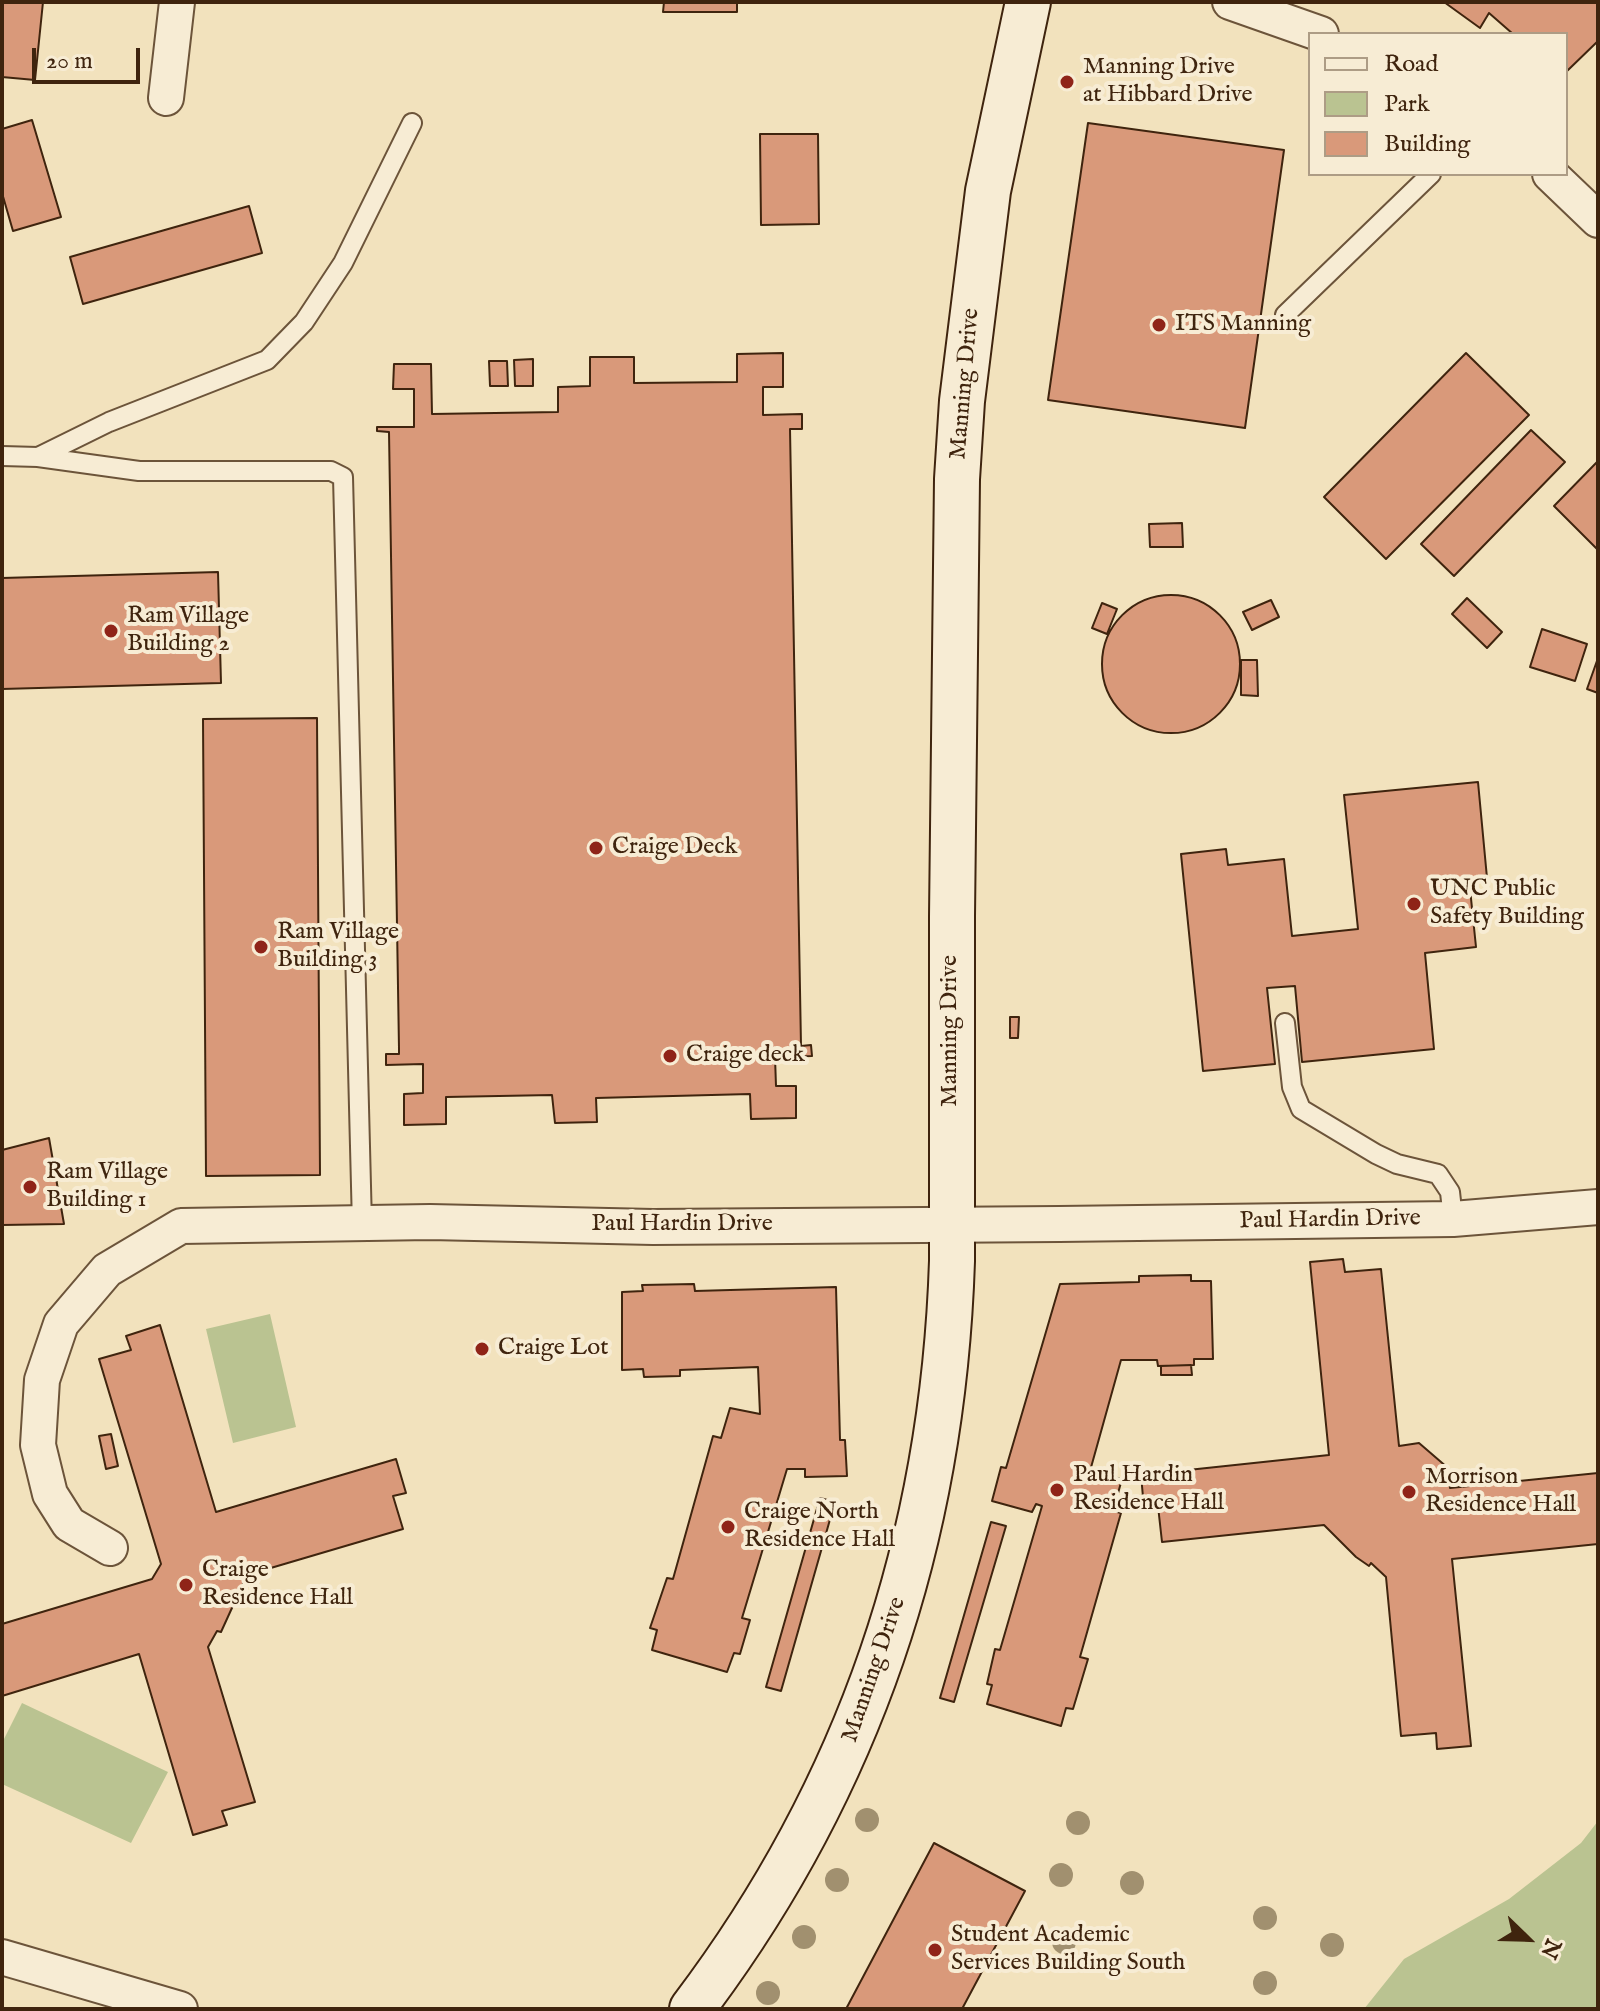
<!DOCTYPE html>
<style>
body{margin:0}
#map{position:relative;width:1600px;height:2011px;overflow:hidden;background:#f2e2bd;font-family:"IM FELL English",serif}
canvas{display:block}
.frame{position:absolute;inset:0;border:4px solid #3f240e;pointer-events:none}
.legend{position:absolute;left:1308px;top:32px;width:260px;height:144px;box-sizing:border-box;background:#f7ecd4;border:2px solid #ad9c85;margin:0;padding:10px 14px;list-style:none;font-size:24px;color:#3f240e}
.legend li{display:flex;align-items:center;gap:16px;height:40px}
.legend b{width:40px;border:2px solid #ad9c85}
.north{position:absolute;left:1488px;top:1899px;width:80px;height:80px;-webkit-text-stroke:6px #f7ecd4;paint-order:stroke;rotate:113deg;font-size:22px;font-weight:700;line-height:32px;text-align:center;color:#3f240e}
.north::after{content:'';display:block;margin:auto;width:28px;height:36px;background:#3f240e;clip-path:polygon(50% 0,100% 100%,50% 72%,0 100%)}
.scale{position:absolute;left:32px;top:48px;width:108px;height:36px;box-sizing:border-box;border:4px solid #3f240e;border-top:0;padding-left:10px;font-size:24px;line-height:28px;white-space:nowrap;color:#3f240e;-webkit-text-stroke:6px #f7ecd4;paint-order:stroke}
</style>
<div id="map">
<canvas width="1600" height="2011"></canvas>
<div class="frame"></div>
<ul class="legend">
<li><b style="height:10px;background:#f7ecd4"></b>Road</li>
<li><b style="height:22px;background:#bac391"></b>Park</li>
<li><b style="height:22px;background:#d9997a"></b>Building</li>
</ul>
<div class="north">N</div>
<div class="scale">20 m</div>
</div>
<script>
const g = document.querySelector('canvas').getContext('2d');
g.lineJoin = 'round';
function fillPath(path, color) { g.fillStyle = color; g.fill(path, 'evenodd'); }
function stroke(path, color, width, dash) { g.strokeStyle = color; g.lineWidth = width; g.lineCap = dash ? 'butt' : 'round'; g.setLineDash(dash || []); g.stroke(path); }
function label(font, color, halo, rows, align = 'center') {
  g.font = font + ' "IM FELL English",serif'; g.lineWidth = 8; g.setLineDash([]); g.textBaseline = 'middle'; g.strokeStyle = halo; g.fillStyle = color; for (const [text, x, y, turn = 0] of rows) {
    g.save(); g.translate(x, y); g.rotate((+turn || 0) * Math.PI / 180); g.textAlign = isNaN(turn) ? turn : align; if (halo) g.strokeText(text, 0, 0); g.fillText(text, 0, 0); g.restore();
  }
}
fillPath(new Path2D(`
 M270,1314L296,1427L233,1443L206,1329Z
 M22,1703L168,1772L131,1843L2,1784V1743Z
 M1598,1821V2009H1364L1404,1959L1509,1899L1581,1843Z`), '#bac391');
const building = new Path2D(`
 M2,2H43L35,80L2,77Z
 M664,2H737V12H663Z
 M1444,2H1598V41L1566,72V34H1513L1489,13L1480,28Z
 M32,120L61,217L13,231L2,193V129Z
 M1088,123L1284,150L1245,428L1048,400Z
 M760,134H818L819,224L761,225Z
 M249,206L262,253L83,304L70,257Z
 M783,353V387H763V415L802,414V429H790L801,1046L811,1045L812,1056L775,1057L776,1086H796V1118L751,1119L750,1094L596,1098L597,1122L555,1123L552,1095L446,1097V1124L404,1125V1094L423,1093V1064L386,1065V1054H399V1048L389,432L377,431V427H414V389H393L394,364H431L432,414L558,412V387L590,386V357H634V383L737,382V354Z
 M1466,353L1529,415L1386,559L1324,497Z
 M533,359V386H515L514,360Z
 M489,361H507L508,386H490Z
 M1531,430L1565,462L1454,576L1421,544Z
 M1598,461V550L1554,506Z
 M1182,523L1183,547H1150L1149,524Z
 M218,572L221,683L2,689V578Z
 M1102 664a69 69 0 1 1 138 0a69 69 0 1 1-138 0Z
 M1467,598L1502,632L1487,648L1452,614Z
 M1271,600L1279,617L1252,630L1243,612Z
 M1102,603L1117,609L1107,634L1092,628Z
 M1542,629L1587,644L1575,681L1530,667Z
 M1598,658V693L1587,689Z
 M1241,660H1257L1258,696L1241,695Z
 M317,718L320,1175L206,1176L203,719Z
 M1478,782L1487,878L1469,879L1476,947L1425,953L1434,1049L1302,1062L1295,986L1267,988L1275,1064L1203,1071L1181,854L1226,849L1228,865L1284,859L1292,936L1358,929L1344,795Z
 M1010,1017H1019L1018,1038H1010Z
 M49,1138L64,1224L2,1225V1150Z
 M1343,1259L1345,1272L1381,1269L1399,1446L1419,1443L1448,1468L1450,1488L1598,1473V1544L1452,1559L1471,1746L1437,1749L1436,1733L1401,1736L1386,1577L1371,1563L1369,1566L1356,1557L1324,1525L1162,1542L1158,1506L1144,1508L1141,1475L1329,1455L1310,1262Z
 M1191,1275V1281H1211L1213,1359H1194V1365L1158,1366L1157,1360H1121L1090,1471L1122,1479L1113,1511L1121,1513L1080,1657L1088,1659L1073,1709L1066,1708L1061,1726L987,1704L992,1685L987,1684L995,1649L1000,1650L1042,1506L1036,1504L1032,1512L992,1501L1001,1467L1006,1468L1060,1284L1139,1282V1276Z
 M694,1284L695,1291L836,1287L840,1440H845L847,1476L805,1477V1469H787L742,1618L750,1620L740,1654L734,1653L727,1672L652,1650L657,1630L650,1628L667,1578L673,1579L713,1436L721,1438L730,1408L760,1414L758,1367L680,1370V1376L644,1377L643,1369L622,1370V1292L643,1291L642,1285Z
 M160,1325L216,1512L396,1459L406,1493L393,1496L403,1529L247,1575L221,1632L217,1631L208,1647L255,1802L222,1811L227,1825L193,1835L139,1654L2,1696V1624L152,1579L161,1564L99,1359L131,1350L126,1336Z
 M1191,1365L1192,1375H1161V1366Z
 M111,1434L118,1466L106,1469L99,1436Z
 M820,1498L835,1502L781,1691L766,1687Z
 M991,1522L1006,1526L954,1702L940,1698Z
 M934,1843L1025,1891L962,2009H846Z`);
fillPath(building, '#d9997a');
stroke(building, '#3f240e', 2);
const lane = new Path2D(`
 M1285,315L1431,174
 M2,456L38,457L139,471H331L343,477L362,1225
 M38,457L109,422L267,360L304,322L343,263L412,123
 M1285,1023L1292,1087L1301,1109L1376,1154L1397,1164L1438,1174L1450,1192L1453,1219`);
const street = new Path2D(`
 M1230,2L1321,34
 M166,98L177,2
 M1550,174L1598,220
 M110,1548L69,1524L50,1494L38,1445L42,1380L61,1324L107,1270L181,1226L430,1222L653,1227L1059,1224L1453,1219L1598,1207
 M2,1957L180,2009`);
const secondary = new Path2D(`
 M692,2009C860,1787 943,1539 952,1261V916L957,479L962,401L988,191L1028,2`);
stroke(lane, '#6c543a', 22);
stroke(street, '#6c543a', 38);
stroke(secondary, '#3f240e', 48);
stroke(lane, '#f7ecd4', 18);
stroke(street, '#f7ecd4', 34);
stroke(secondary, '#f7ecd4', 44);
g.fillStyle = '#a1906f';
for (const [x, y] of [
 [867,1820],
 [1078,1823],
 [1061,1875],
 [837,1880],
 [1132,1883],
 [1265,1918],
 [804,1937],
 [1064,1942],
 [1332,1945],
 [1265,1983],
 [768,1993]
]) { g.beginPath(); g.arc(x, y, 12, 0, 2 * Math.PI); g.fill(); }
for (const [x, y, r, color] of [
 [1067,82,8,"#8f2418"],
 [1159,325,8,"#8f2418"],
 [111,631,8,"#8f2418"],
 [596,848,8,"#8f2418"],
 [1414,904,8,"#8f2418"],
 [261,947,8,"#8f2418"],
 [670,1056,8,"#8f2418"],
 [30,1187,8,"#8f2418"],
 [482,1349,8,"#8f2418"],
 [1057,1490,8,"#8f2418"],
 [1409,1492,8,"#8f2418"],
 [728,1527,8,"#8f2418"],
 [186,1585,8,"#8f2418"],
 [935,1950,8,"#8f2418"]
]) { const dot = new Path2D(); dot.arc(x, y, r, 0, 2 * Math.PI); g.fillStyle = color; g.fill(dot); stroke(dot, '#f7ecd4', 3); }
label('24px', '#3f240e', '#f7ecd4', [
 ["Manning Drive",1083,68],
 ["at Hibbard Drive",1083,96],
 ["ITS Manning",1175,325],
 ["Ram Village",127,617],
 ["Building 2",127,645],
 ["Craige Deck",612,848],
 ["UNC Public",1430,890],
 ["Safety Building",1430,918],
 ["Ram Village",277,933],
 ["Building 3",277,961],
 ["Craige deck",686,1056],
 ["Ram Village",46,1173],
 ["Building 1",46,1201],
 ["Craige Lot",498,1349],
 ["Paul Hardin",1073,1476],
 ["Residence Hall",1073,1504],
 ["Morrison",1425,1478],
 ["Residence Hall",1425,1506],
 ["Craige North",744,1513],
 ["Residence Hall",744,1541],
 ["Craige",202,1571],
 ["Residence Hall",202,1599],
 ["Student Academic",951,1936],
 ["Services Building South",951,1964]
], 'left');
label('24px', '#3f240e', '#f7ecd4', [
 ["Manning Drive",966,384,-85],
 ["Manning Drive",951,1031,-90],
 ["Paul Hardin Drive",1330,1221,-1],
 ["Paul Hardin Drive",682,1225],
 ["Manning Drive",875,1670,-71]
]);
</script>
